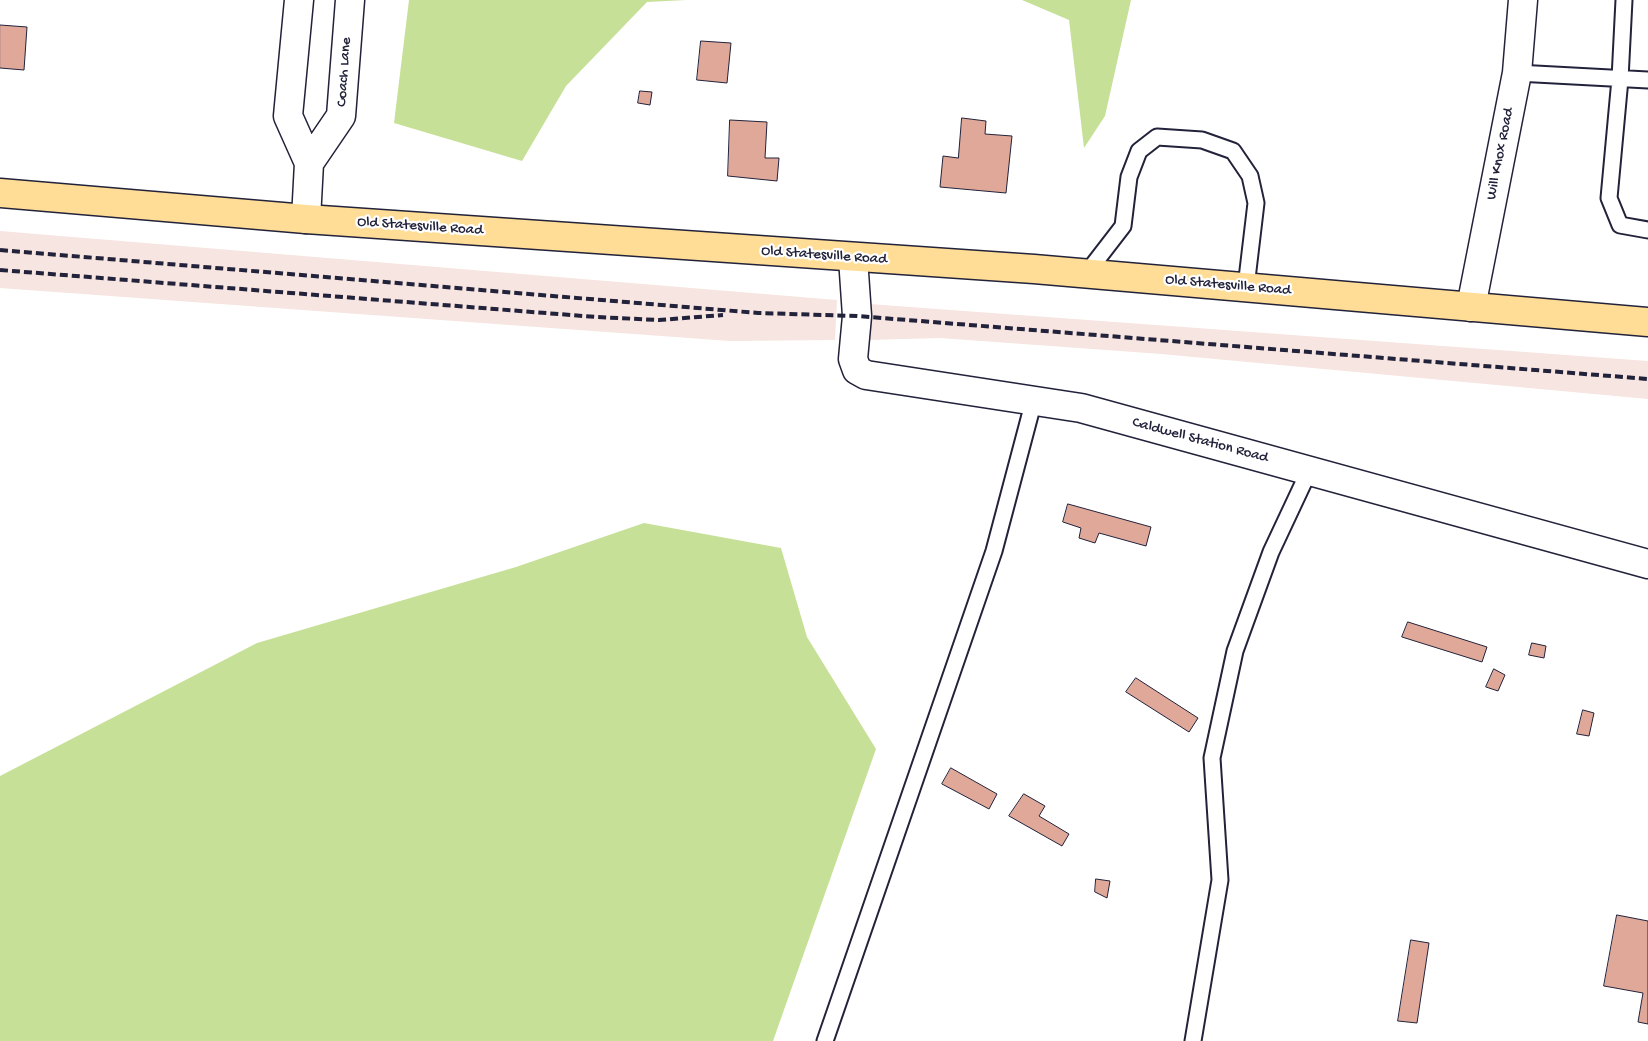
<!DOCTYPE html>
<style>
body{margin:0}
canvas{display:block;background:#fff}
</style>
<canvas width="1648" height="1041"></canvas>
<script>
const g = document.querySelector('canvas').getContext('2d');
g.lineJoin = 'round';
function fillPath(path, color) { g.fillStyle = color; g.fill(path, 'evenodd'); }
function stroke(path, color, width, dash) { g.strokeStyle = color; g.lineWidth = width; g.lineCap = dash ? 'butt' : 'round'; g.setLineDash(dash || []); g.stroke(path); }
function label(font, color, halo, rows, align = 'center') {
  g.font = font + ' "Gochi Hand",sans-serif'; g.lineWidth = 4.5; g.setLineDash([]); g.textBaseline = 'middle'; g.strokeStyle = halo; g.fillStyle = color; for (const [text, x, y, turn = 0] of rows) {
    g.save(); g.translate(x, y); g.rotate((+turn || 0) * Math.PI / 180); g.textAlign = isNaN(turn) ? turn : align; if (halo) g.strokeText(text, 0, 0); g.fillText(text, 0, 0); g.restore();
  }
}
fillPath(new Path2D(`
 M0,231L837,300L835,340L730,341L0,288Z
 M869,304L1648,361V399L1161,354L940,338L868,340Z`), '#f6e5e0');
fillPath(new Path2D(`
 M409,0H686L647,2L566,86L522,161L394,123Z
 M1022,0H1131L1105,116L1084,148L1069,20Z
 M644,523L781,548L807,637L876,749L773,1041H0V776L257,643L516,567Z`), '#c6e197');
const building = new Path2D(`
 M0,25L27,27L24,70L0,68Z
 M701,41L731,43L727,83L697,80Z
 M640,91L652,92L650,105L638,103Z
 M962,118L986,121L985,134L1012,136L1006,193L940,187L943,156L958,158Z
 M730,120L767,122L765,158H779L777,181L728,176Z
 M1068,504L1151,527L1146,546L1099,533L1095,543L1079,538L1081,528L1063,522Z
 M1408,622L1487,647L1482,662L1402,637Z
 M1532,643L1546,646L1544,658L1529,655Z
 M1494,669L1505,675L1498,691L1486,687Z
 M1136,678L1198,718L1189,732L1126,692Z
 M1583,710L1594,713L1589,736L1577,734Z
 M951,768L997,794L989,809L942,784Z
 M1024,794L1045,806L1039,816L1069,834L1062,846L1009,816Z
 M1096,879L1110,881L1107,898L1095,892Z
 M1617,915L1648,921V1024L1638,1022L1643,993L1604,986Z
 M1411,940L1429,943L1417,1023L1398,1021Z`);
fillPath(building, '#e0a899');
stroke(building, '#22223b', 1);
const lane = new Path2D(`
 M1624,0L1620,79L1609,198L1620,225L1648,230
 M1517,73L1648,80
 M1086,274L1123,226L1129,177L1139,151L1157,137L1202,140L1233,151L1250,176L1256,203L1246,287
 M825,1041L994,551L1034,400
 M1193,1041L1220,880L1212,758L1235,651L1271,552L1309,471`);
const street = new Path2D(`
 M299,0L288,116L309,163L306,219
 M309,163L341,116L350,0
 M853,258L857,316L853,359L857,370L866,375L1081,408L1648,564
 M1471,307L1517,73L1523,0`);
const primary = new Path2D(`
 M0,193L306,219L1034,269L1648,322`);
stroke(lane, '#22223b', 19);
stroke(street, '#22223b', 31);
stroke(primary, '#22223b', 31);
stroke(lane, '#fff', 15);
stroke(street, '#fff', 28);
stroke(primary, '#ffdd96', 28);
stroke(new Path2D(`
 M0,250L758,313L857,316L1648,379
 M0,270L596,317L659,320L723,315`), '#22223b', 4, [8, 4]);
label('15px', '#22223b', '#fff', [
 ["Coach Lane",345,72,-86],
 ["Will Knox Road",1501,154,-79],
 ["Old Statesville Road",420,227,4],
 ["Old Statesville Road",824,256,4],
 ["Old Statesville Road",1228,286,5],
 ["Caldwell Station Road",1200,441,15]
]);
</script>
